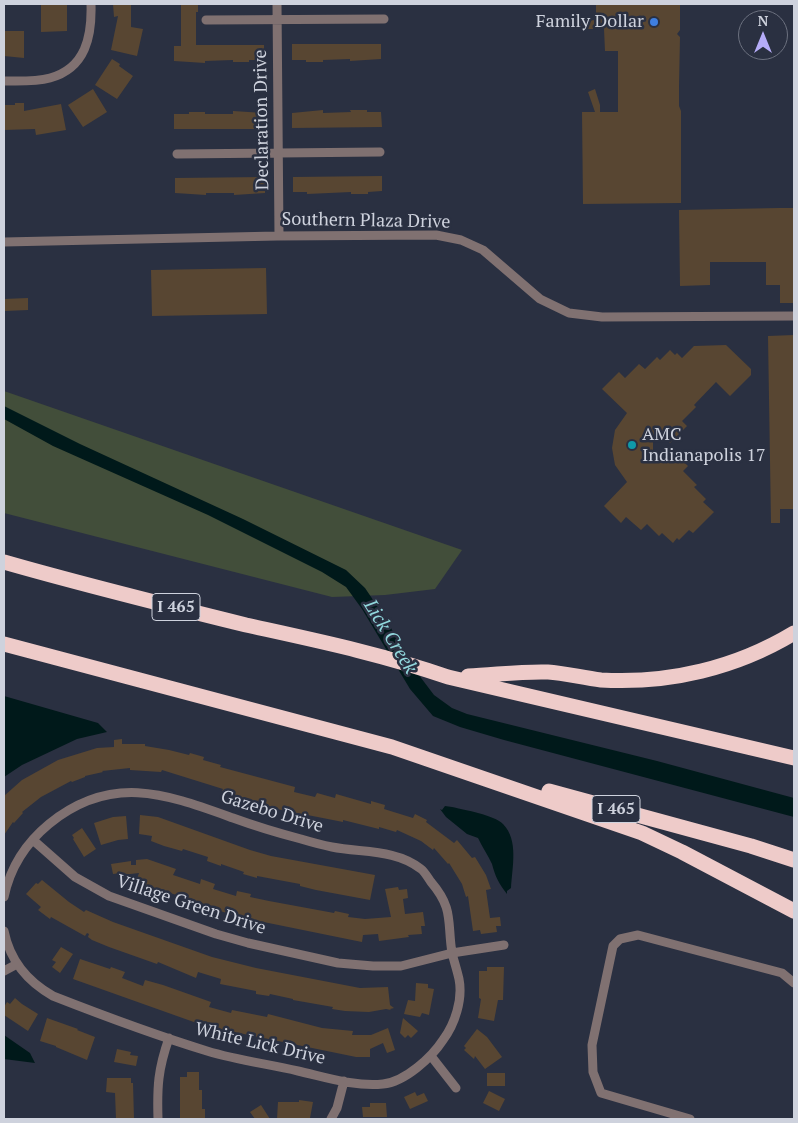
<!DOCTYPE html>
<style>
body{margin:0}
#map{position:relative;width:798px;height:1123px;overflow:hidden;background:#2a3041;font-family:"PT Serif",serif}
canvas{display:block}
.frame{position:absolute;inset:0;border:5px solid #ced2dd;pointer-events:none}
.north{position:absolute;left:738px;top:10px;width:50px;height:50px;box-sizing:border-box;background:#2a3041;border:1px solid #6c717f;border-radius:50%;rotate:0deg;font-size:14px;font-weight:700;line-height:20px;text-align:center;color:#ced2dd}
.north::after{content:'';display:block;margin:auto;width:18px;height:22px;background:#b5acf8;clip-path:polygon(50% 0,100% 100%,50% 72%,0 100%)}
</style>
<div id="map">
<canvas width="798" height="1123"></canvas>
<div class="frame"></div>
<div class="north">N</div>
</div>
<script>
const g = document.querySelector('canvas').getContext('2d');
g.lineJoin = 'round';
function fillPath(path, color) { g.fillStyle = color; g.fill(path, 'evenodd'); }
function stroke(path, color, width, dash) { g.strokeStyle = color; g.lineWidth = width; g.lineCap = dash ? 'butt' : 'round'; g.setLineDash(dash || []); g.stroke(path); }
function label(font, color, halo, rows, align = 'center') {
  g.font = font + ' "PT Serif",serif'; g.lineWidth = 5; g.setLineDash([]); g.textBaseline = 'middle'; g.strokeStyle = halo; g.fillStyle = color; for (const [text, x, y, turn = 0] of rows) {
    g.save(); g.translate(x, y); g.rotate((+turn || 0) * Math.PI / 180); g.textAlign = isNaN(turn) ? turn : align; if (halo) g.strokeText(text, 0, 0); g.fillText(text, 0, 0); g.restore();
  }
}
fillPath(new Path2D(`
 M4,391L462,550L435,589L385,595L332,597L4,513Z`), '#424e3a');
fillPath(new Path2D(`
 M4,406L80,444L243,519L346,570L365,588L386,619L412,666L434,695L452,708L467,714L657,761L794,798V817L504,740L460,727L433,716L410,689L362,609L346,587L322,572L208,515L53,446L4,419Z
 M4,696L98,723L107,732L77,739L22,765L4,777Z
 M445,806L452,807C465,810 494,815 503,824C519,840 512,868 511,888L507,891V894C499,884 495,876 492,864C488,855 482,847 478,838L467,834L446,817L440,809L442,810Z
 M4,1035L30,1053L35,1063L4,1059Z`), '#00191a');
fillPath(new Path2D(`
 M41,4H67V31L41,32Z
 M113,4H131V27L143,29L137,56L111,50L118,16L114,17Z
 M181,4H198V12H196V45H264V60H249V62H233V60L205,61V63L174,61V46H181Z
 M596,4H680V30L677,34L680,37L679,87V106L681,111V203L583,204L582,112H595L588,92L595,89L600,105V112H618V51H605L604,29H581V21L596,20Z
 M4,31H24V58L4,56Z
 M292,44H381V59L350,61V59L323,60V62H306V60H292Z
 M112,59L120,64L119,66L133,76L117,99L95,85Z
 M93,89L107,112L83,127L68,105Z
 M15,103H24V111L61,104L66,130L36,135L35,129L4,130V105H15Z
 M323,110V113L351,112L350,110H367V112H381L382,127L292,128V113Z
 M233,111L264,113V129H174V114H189V112H205V114H233Z
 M382,176V191L368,192V194H351V192L307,194V192H293V177Z
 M265,177V193L234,195V193H206V195L175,193V178Z
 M779,208H794V303H780V285H766V262H710V285L680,286L679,210Z
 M266,268L267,314L152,316L151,270Z
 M28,298V310L4,311V299Z
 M794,335V509H780V523H771L768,336Z
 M726,345L751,369V375L730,396L716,382L694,405L696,407L682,421L687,426L670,443L660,434L653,442V452L661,460L671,450L688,466L683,471L697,485L694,487L706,499L703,502L714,512L693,533L689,530L679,540L677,538L673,543L662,533L659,536L647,524L641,530L626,517L621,523L604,506L627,482L615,465L612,448L615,430L627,413L602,389L619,372L625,378L639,364L645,369L657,357L660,360L670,350L675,355L677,353L682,358L694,346Z
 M122,739V744H145V746L169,750L189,755L190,753L204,757L203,760L221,765L220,767L295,787L294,792L315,797L317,793L335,798L336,794L371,804V801L385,805L384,809L413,818L415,814L427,820L426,822L454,843L457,840L472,858L475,857L486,875L491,889L486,890L490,918L500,917L501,926H496L497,932L481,934L480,930L473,931L468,896L466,897L462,884L449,863L448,864L434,848L433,850L421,841L397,830L396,832L379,827V829L343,820V822L277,809L222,791L223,789L162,770L161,772L130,770V768L102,771L103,772L85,776V777L72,782L71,781L41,797L22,812L23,813L14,823L13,822L4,835V796L22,780L58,760L97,748L114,747V740Z
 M140,815L158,817L250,850L271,856L375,875L370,900L316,890L300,886V884L257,876V878L243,874L244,872L221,864V866L207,861L208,857L183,849L182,851L164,846L151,841L152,836L139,834Z
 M126,816L128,839L118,840L101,845L94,823L113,817Z
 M82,828L96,849L84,857L73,839L74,838L72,835Z
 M147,859L176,869L173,875L200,884L201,879L215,884L213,889L236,896L237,891L251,894L250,897L269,901L334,913L335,911L349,914L348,917L365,919L391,917L385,889L398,887L399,890L407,889L408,898L403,899L405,914L423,912L425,926H421L422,934L408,935L409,937L379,941L378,934L363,935L362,942L352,940L244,918L206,907L195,903V901L136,882L139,873L122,875L121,873L113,874L111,864L131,861V865H136V860Z
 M42,880L69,902L84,912L86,910L113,922L212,957L256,968L360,988L388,987L390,1005L394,1008L390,1009L391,1010L386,1009L369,1012L345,1011L332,1009L333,1007L293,1000V999L270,994L269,996L256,994V991L220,984L221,979L198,972L196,978L158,962L157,964L109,947L92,940L88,937L89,934L87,933L85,936L51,917L50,919L38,910L41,907L26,894L36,883L38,884Z
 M61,947L73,954L60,973L52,967L56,962L52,960Z
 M80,959L110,969L111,967L125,972L122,978L143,986L145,980L163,985L211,1002L209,1007L231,1013L232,1010L267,1017L268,1014L322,1028L353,1031L352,1035H371L388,1028L395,1050L387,1053L383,1043L370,1049V1057H356L205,1026L73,979Z
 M487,967H504L503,1000H498L494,1021L478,1018L481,999L479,998V971H487Z
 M416,983L428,984V988L434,989L429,1015L422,1013L420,1017L404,1014L408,1000L415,1001Z
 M15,998L22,1004L38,1014L28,1031L4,1015V1007L7,1002L10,1004Z
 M47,1018L78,1029L77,1030L95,1037L87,1060L56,1047V1046L40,1041Z
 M403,1018L418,1031L411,1038L408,1035L405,1038L400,1033Z
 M477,1029L487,1037L502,1057L485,1069L475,1056L474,1059L464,1050L466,1048L464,1046Z
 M117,1049L131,1052L130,1055L138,1056L136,1066L114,1062Z
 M187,1072H199V1090H202V1109H205V1119H180V1077H187Z
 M487,1073H505V1086H487Z
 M107,1078H131V1083H133L134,1119H116L115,1093L106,1092Z
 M489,1091L505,1099L499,1111L483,1103Z
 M415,1092L417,1096L424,1093L428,1101L410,1109L404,1097Z
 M299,1100L313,1102L310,1118L277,1119L278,1102H299Z
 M370,1103H386L387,1117H363L362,1107H370Z
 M261,1105L270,1119H255L250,1112Z`), '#584632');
stroke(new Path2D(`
 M277,4L279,236
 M206,20L384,19
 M4,81C19,81 35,82 50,78C86,68 92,36 91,4
 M177,154L380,152
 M4,242L277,236L436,235L461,240L483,250L540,299L569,313L602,317L794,316
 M33,840L75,877L109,896L216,934L248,943L338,963L373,966H401L452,953L504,945
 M4,897C10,868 26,843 49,824C112,773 166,794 233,818C255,826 278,833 301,839C311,842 322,845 332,847C362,853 396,849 421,869C425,872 428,878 431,882C454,909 447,921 452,953C454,961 457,970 459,979C463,999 455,1024 443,1040C432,1057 405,1082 383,1084C355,1087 325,1077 298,1071C268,1064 236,1060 207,1051C155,1035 104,1016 53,996C28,982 10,961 4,931
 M4,971L17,964
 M431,1056L456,1088
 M158,1119C157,1087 158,1069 169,1038
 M331,1119L337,1108L344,1081
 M690,1119L601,1093L593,1072L592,1045L613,946L620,939L638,935L782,973L794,983`), '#807171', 9);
stroke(new Path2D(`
 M4,562C84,585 165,605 246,625C314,640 382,654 448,677L794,758
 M4,644L392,747L642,833L682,852L794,911
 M468,676C494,675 522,671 548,672C565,673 583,678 601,680C669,684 736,668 794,633
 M549,791L751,846L794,860`), '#eecbc9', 15);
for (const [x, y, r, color] of [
 [654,22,5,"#3f7fe0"],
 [632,445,5,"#0f9aa8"]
]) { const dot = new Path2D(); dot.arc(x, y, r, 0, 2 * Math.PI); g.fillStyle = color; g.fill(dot); stroke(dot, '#2a3041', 2); }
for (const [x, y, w] of [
 [176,607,48],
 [616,809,48]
]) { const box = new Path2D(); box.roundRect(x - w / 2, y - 13.5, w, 27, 4); g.fillStyle = '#2a3041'; g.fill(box); stroke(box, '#ced2dd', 1); }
label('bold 16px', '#ced2dd', null, [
 ["I 465",176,607],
 ["I 465",616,809]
]);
label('18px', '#ced2dd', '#2a3041', [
 ["Family Dollar",644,22],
 ["AMC",642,435,"left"],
 ["Indianapolis 17",642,456,"left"]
], 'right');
label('18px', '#ced2dd', '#2a3041', [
 ["Declaration Drive",262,120,-91],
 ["Southern Plaza Drive",366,221,1],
 ["Gazebo Drive",272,812,17],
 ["Village Green Drive",191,905,18],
 ["White Lick Drive",260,1044,13]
]);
label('italic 19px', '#91d7dc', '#2a3041', [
 ["Lick Creek",390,637,58]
]);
</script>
